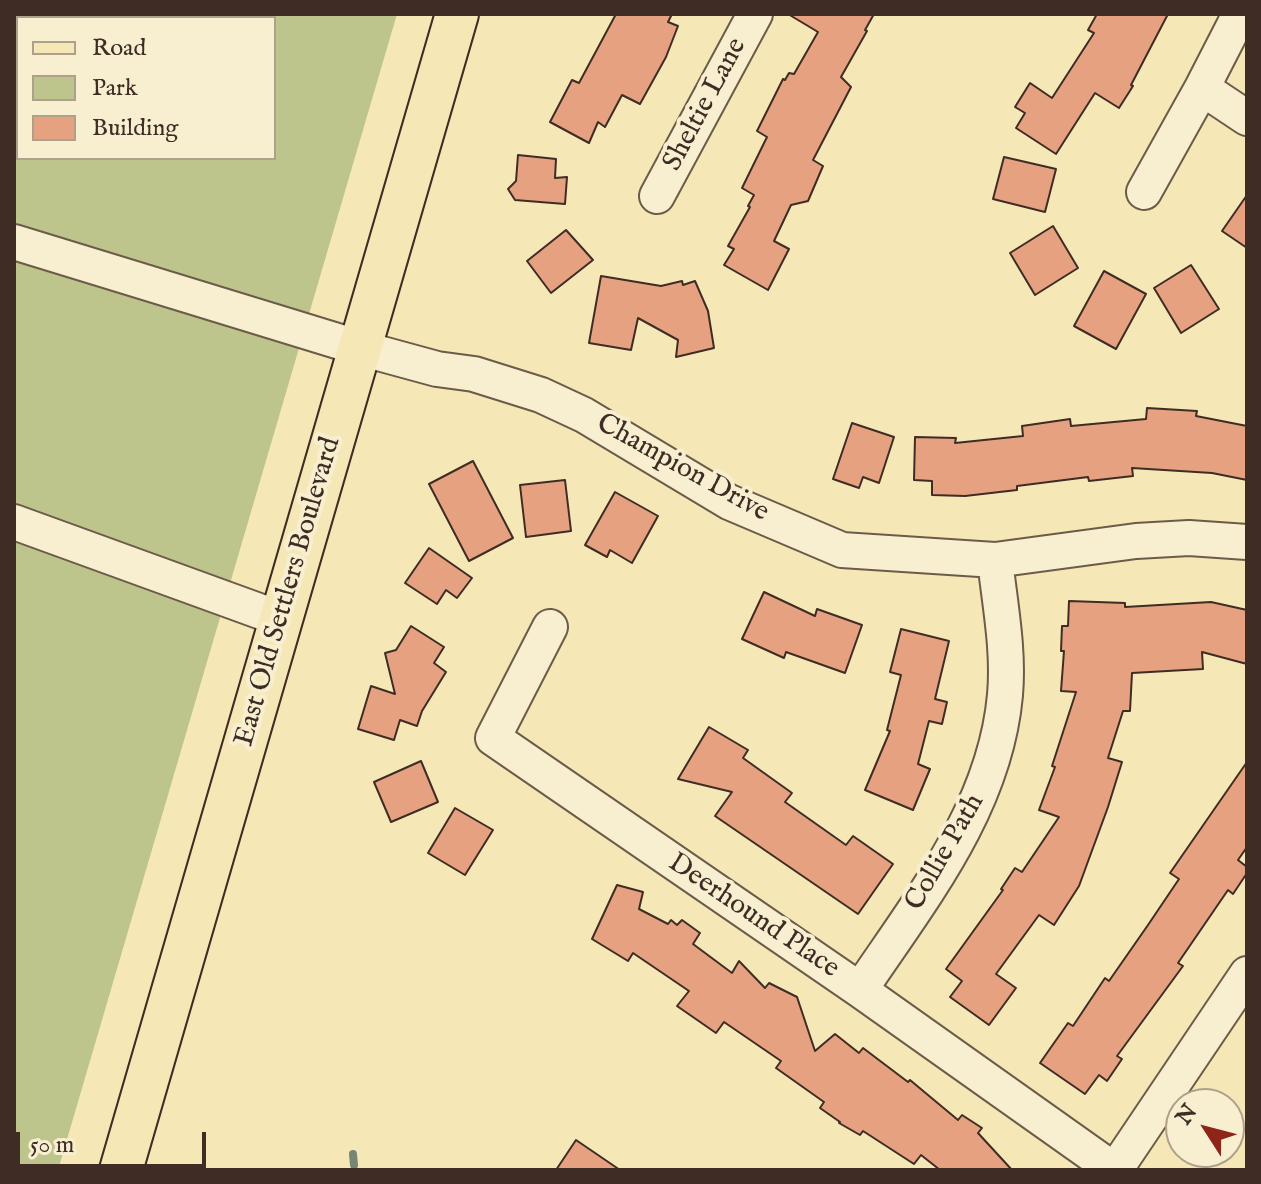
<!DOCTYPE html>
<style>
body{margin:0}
#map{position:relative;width:1261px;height:1184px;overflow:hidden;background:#f5e7b6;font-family:"IM FELL English",serif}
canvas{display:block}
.frame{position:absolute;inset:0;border:16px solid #3e2c25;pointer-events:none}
.legend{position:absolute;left:16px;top:16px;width:260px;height:144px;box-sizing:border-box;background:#f8efd0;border:2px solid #aea18c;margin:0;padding:10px 14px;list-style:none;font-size:24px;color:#3e2c25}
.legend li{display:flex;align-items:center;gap:16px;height:40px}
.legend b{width:40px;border:2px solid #aea18c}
.north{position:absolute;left:1165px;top:1088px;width:80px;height:80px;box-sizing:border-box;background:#f8efd0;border:2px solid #aea18c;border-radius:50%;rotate:306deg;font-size:22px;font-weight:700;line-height:32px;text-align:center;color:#3e2c25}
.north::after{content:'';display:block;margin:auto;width:28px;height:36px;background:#8f2418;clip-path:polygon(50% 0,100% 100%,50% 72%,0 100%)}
.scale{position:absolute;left:16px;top:1132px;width:190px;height:36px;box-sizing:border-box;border:4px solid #3e2c25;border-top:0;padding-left:10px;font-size:24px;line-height:28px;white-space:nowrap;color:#3e2c25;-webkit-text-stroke:6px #f8efd0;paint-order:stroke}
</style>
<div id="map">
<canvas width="1261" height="1184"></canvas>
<div class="frame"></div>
<ul class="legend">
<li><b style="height:10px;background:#f5e7b6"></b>Road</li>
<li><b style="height:22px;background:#bec58c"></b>Park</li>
<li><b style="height:22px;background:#e6a280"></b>Building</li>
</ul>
<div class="north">N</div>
<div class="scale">50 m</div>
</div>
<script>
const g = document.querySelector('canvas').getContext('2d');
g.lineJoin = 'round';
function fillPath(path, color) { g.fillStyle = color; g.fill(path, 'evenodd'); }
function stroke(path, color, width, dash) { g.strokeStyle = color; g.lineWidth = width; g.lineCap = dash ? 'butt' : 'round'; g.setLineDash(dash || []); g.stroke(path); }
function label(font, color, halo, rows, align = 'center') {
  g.font = font + ' "IM FELL English",serif'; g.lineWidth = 8; g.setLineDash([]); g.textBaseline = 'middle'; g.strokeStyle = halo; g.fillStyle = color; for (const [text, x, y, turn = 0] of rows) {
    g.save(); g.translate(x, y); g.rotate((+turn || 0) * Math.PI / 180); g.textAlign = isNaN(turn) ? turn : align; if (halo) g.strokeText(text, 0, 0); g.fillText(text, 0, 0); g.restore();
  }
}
fillPath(new Path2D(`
 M14,14H397L58,1170H14ZM18,18H274V158H18Z`), '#bec58c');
stroke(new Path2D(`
 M353,1154L354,1165`), '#778575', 8);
const building = new Path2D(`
 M616,14H672L668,22L678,26L666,57L640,104L622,95L605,127L598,122L589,143L550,122L572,80L579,83Z
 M788,14H874L865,30L867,31L841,77L851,87L813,160L823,166L808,201L791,205L774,241L789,249L768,290L724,265L734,249L728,246L750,207L748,206L754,195L742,188L767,137L757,131L783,79L785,80L789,73L794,74L818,32Z
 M1097,14H1168L1131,85L1133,86L1119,108L1095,93L1056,154L1016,128L1025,113L1015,107L1030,83L1052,98L1094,33L1088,30Z
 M518,155L556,159L555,178L567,177L565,204L515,200L508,189L516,181Z
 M1004,157L1056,169L1045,212L993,199Z
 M1247,195V248L1222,231Z
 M1053,226L1078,268L1035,295L1010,253Z
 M566,230L593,260L551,293L527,261Z
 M1191,265L1219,309L1181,333L1154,288Z
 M1104,271L1146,294L1116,349L1074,326Z
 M601,276L661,286L682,281L683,285L695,281L708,311L714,348L676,357L678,340L638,318L631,350L589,343Z
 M1147,408L1197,411L1196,416L1247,426V480L1212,473L1132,468L1133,476L1089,481L1088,477L1017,486V490L965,496L932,495V481L914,480L915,437L956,438L955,443L1023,436L1022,426L1070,419L1071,426L1146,419Z
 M852,423L894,437L879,483L863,477L859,488L833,479Z
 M473,461L513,538L469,561L429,484Z
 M565,480L571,531L526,537L520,485Z
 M615,492L658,516L632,563L610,550L607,557L585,545Z
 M429,548L472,578L457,598L446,590L437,604L405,583Z
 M764,592L815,616L817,609L862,625L845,673L786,652L784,658L742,639Z
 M1069,601L1125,603V607L1211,602L1247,610V664L1202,652L1203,669L1132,673L1130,711H1123L1108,758L1122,762L1108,807L1079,886L1054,925L1039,915L996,974L1016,988L989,1025L950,997L962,981L946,969L1003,890L1001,889L1015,868L1022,872L1059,817L1039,810L1055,767L1052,766L1076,692L1061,691L1064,651H1061L1062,626H1068Z
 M411,626L444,647L434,663L446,672L422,711L417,726L400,720L394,740L358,729L371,686L395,694L385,653L396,650Z
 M901,629L949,641L935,699L947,702L942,724L929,721L918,764L930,769L913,810L865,790L890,731L887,730L901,675L890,672Z
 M709,727L748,750L743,758L792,793L785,802L846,845L853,836L893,864L858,914L715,816L732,792L678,779Z
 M421,761L438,802L391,822L374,782Z
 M1247,762V847L1238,860L1247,867V873L1233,894L1228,890L1178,963L1183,966L1117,1056L1122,1059L1107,1081L1099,1075L1085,1094L1040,1063L1068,1023L1073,1026L1105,978L1109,981L1148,925L1179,879L1170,873Z
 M455,808L493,830L465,875L428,853Z
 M617,885L643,892L639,909L668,924L671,920L677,925L682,920L700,933L693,944L732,973L739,961L765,988L769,983L797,997L815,1051L835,1034L859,1053L863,1048L908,1082L910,1080L958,1120L962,1115L982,1128L978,1133L1012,1170H940L921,1155L914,1164L863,1131L860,1135L839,1123L840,1122L820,1108L824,1102L776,1068L781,1061L724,1022L716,1033L677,1006L689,991L633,953L628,961L592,939Z
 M576,1140L620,1170H556Z`);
fillPath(building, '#e6a280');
stroke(building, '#3e2c25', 2);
const minor = new Path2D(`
 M1202,88L1247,118
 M1144,192L1202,88L1240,14
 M657,196L755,14
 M14,242L360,348L437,369L474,374L541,395L584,415L729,502L842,550L995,560L1136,541L1189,538L1247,542
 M14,522L281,619
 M550,627L493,738L860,990L1114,1170
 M860,990C921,899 995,808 1005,695C1009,650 1000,605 995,560
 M1115,1170L1247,974`);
const major = new Path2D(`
 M121,1170L457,14`);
stroke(minor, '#6c5b49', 38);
stroke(major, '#3e2c25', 46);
stroke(minor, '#f8efd0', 34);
stroke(major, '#f5e7b6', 42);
label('28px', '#3e2c25', '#f8efd0', [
 ["Sheltie Lane",706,105,-62],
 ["Champion Drive",682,469,29],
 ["East Old Settlers Boulevard",289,592,-74],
 ["Collie Path",946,853,-60],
 ["Deerhound Place",753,917,34]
]);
</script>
